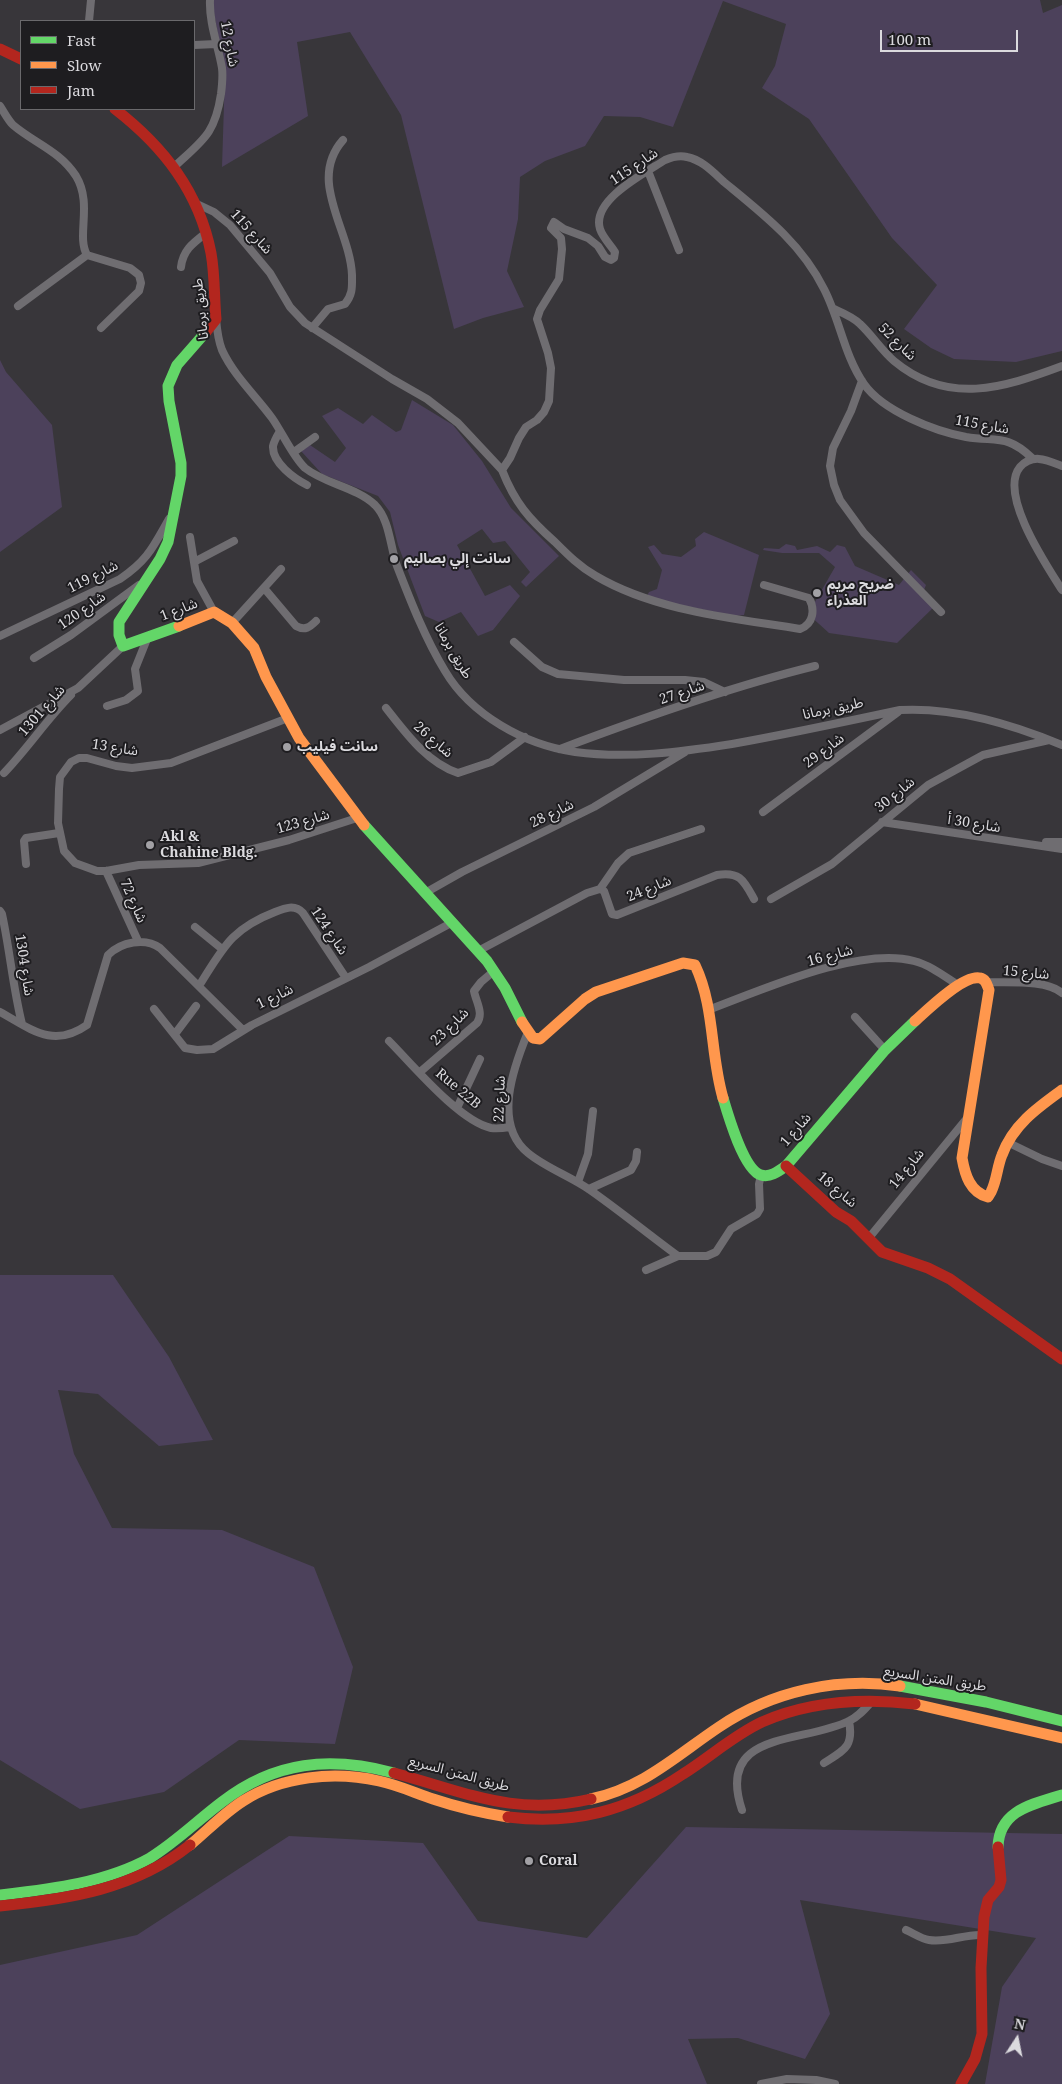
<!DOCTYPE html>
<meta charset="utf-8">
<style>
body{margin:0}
#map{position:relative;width:1062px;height:2084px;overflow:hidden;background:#38363a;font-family:"Noto Serif",serif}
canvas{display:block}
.legend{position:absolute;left:20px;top:20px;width:175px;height:90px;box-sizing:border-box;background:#1e1d20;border:1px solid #6a696c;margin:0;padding:6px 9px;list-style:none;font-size:15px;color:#dbdade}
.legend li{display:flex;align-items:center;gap:10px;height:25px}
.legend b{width:25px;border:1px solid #6a696c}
.north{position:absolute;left:992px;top:2014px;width:50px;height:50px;-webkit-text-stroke:4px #1e1d20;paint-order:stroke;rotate:11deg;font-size:14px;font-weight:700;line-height:20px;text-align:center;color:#dbdade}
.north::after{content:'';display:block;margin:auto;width:18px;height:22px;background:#dbdade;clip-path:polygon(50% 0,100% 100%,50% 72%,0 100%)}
.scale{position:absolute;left:880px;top:30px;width:138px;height:22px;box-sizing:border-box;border:2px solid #dbdade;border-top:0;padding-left:6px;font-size:15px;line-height:18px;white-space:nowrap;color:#dbdade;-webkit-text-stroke:4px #1e1d20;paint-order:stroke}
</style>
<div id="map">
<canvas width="1062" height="2084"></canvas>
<ul class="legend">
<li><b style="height:6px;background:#63d668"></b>Fast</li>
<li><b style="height:6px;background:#ff974d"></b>Slow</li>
<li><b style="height:6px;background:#b3261e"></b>Jam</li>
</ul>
<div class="north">N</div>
<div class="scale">100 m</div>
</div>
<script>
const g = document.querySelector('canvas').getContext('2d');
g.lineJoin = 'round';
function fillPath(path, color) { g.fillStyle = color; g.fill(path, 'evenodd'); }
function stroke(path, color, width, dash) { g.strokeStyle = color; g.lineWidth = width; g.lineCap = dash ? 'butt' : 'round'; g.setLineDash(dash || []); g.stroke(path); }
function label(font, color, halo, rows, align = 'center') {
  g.font = font + ' "Noto Serif","Noto Sans Arabic",serif'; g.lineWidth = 4; g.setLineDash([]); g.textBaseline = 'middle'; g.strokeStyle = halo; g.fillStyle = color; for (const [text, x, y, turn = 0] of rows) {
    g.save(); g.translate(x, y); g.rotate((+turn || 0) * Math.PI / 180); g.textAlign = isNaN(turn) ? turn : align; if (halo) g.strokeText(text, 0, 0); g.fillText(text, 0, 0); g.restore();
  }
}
fillPath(new Path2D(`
 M213,0H1040L1043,13L1062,5V351L1016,362L954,359L931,348L904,329L937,285L892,238L809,119L762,88L775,66L786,24L723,1L673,127L640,117L604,116L585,146L545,161L520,177L518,219L507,271L524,307L483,318L454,329L401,115L350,32L297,42L308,116L222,167L225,73L212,2Z
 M0,360L6,372L52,425L62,507L0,552Z
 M412,400L453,425L482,461L511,508L559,556L526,587L521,582L530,572L505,541L493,543L482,529L457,545L485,596L510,585L520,596L493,630L478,636L461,612L439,622L425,616L398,545L390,512L378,496L322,474L301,451L310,445L335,462L346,448L322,416L338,408L363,424L372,415L396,432L401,430Z
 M704,532L759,555L744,615L734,616L646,598L649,592L657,589L662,570L648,547L654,545L662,554L681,557L696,546L695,539Z
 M786,544L795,546L797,550L817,546L830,552L837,545L845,547L855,566L899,585L911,570L926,585L924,590L936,605L897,643L829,633L808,614L835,567L819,553H782L763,550L764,548L779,549Z
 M0,1275H113L169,1357L213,1440L159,1446L98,1394L58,1390L74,1454L112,1528L222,1530L314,1567L353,1667L335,1744L239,1740L164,1792L80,1809L0,1760Z
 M686,1827L1062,1834V2084H985L1002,1987L1036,1938L800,1900L830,2014L805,2059L738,2038L688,2039L707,2084H0V1965L137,1935L289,1836L423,1843L478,1921L587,1938Z`), '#4c415b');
stroke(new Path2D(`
 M89,21L91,0
 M194,45L216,44
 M0,106C4,112 8,120 13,125C34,143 60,151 76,176C93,204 76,236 87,255L130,268L139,275L141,283L139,291L101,328
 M175,166C203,140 215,134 221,94C222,86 223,76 222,68C218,45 209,23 210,0
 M648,171L679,250
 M197,204L214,212L230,225L270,273L290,307L305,323L392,379L427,399L458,423L502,470L510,458L519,438L526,427L537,420L544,412L549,401L551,368L548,353L537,319L540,310L559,279L562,249L561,238L551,228L554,222L564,229L588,238L598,246L605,257L611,260L614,258L615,252C610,244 603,238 600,229C591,200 645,173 665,160C672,157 679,155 687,157C702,160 713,172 724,182C763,214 801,243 824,289C840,320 844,355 864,384C883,411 934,431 966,437C997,442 1007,434 1032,458
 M181,267C183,250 193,243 206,233
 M18,306L87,255
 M834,309C843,313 853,317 860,324C872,335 881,350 894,361C948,406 1003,388 1062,366
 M216,319C217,330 218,340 222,350C234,376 256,396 272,418C282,432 293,457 305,468C325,484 356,487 375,505C390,520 390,547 397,566C411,602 425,638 445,671C471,715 525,745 575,752C627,759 681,752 732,744C788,734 844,722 900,710C955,707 1012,724 1062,745
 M312,328L328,309L345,304C353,294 352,287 352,275C350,229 307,181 343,140
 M862,381L851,411L833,448L830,466L834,485L840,500L864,533L941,612
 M280,431C277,436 274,441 273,446C272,463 295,479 307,485
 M294,452L315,437
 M1062,466C1047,460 1033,453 1020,467C998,494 1047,566 1062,590
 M502,470C515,503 529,519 555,542C568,555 580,567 596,576C655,611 733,618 800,629C814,624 815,609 809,598L764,585
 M190,537L197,581L214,612
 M194,562L234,541
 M264,588L296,626C305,631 310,627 316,621
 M232,623L281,569
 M0,636L120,579C148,560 153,547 169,519
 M514,642L542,667L558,674L624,680H685L704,682L725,692
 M34,658L71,635L139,585
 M107,706L126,700L138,691L135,669L147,639
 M386,708C405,732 427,763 458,773L491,762L525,737
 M288,718L171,763L132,768L116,766L87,758H79L71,762L60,777L59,789L58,823L64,851L75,863L97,871H106L139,865L198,863L289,840L357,818
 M0,730L78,688L123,646
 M560,749C642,718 730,687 815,666
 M4,773C28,748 47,719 71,695
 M763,812L898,712
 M882,822L1062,849
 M1046,842H1062
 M26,864L24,841L26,838L59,833
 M106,871L138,941
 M600,889L618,863L629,853L701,829
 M425,893L462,872L594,807L685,752
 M771,899L832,864L928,785L983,755L1049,740
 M0,911L2,914C10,951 13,988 22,1024
 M195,927L222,949
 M478,951L587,893L600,889L604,891L612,914L617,915L717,875C740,871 744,881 754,899
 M986,982C1007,983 1046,979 1062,993
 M199,986C223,948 231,929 275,912C285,908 295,904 303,913L346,978
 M154,1009L185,1048L197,1050L213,1049L252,1025L369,967L453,922
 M708,1010C762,990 859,946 914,961C930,965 944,976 958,985
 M0,1012C31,1029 53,1049 87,1025L108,955C121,942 145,937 160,948L243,1030
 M855,1017L885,1050
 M528,1032C514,1066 492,1124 528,1153C546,1168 570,1176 590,1190C620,1211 648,1234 678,1256
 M175,1034L196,1006
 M389,1041C412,1064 459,1121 491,1128C497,1129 504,1128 510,1127
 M420,1072L477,1023C484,1013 476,1002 474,991L481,982L494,971
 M457,1108L480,1059
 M1007,1142L1042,1159L1062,1166
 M578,1182L588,1154L593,1111
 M589,1189L631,1170L636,1161L637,1152
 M868,1239L968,1117
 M646,1270L678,1256H707L716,1252L731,1229L757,1214L760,1209L759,1184L761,1175
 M824,1763C844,1750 854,1747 849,1721
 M742,1810C715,1730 802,1744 849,1721C858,1717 865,1709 872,1701
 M906,1930C913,1933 922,1939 929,1940C947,1943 964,1934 982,1935
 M761,2084L787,2079L816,2080L835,2084`), '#6f6d71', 8);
stroke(new Path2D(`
 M179,626L123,646L119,635V622L160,559L168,542L181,476V463L169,401L168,386L177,365L205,333
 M364,825L487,961L505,988L522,1022
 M723,1098C728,1115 744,1170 761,1175C770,1178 779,1171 786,1166L885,1050L915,1021
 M900,1686L986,1702L1062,1721
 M998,1847C999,1810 1033,1804 1062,1795
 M0,1895C51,1889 105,1883 150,1858C176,1842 198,1820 222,1802C275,1761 330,1756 394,1773`), '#63d668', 11);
stroke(new Path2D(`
 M179,626L214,612L232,623L254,648L266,677L299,738L364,825
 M915,1021C927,1010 964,974 980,978C986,979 987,985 989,990L962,1158C965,1175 970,1192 988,1197L991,1192C997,1180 997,1167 1002,1155C1013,1125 1037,1108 1062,1090
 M522,1022L533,1038L540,1039L585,999L596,992L683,963L695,965C715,1007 710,1054 723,1098
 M915,1704L1062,1738
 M591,1799C643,1788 677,1755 719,1727C772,1691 837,1677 900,1686
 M190,1845C208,1830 224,1813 243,1801C282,1776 334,1771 379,1781C398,1785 415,1793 433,1799C457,1807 483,1813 508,1817`), '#ff974d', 11);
stroke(new Path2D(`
 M0,49L21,59
 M115,109C164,147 199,192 211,253C215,275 214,297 216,319L205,333
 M786,1166L836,1212L851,1221L882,1252L928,1268L950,1279L1062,1359
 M394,1773C466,1792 514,1817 591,1799
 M508,1817C574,1825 628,1811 683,1774C710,1757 734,1735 762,1722C810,1701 863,1698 915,1704
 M0,1906C69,1899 135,1889 190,1845
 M961,2084L975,2059L982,2034L981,1968L984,1917L988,1900L999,1887L1001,1880L998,1847`), '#b3261e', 11);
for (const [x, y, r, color] of [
 [394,559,5,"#a2a1a5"],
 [817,593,5,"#a2a1a5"],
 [287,747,5,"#a2a1a5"],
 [150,845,5,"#a2a1a5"],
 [529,1861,5,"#a2a1a5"]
]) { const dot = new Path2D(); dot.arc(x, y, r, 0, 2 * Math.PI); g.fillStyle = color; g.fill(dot); stroke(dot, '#1e1d20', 2); }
label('14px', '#dbdade', '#1e1d20', [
 ["شارع 12",229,44,79],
 ["شارع 115",634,167,-34],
 ["شارع 115",251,232,48],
 ["طريق برمانا",201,309,-96],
 ["شارع 52",897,342,44],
 ["شارع 115",982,425,10],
 ["شارع 119",93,577,-27],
 ["شارع 1",179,610,-21],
 ["شارع 120",82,611,-35],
 ["طريق برمانا",453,651,60],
 ["شارع 27",682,693,-19],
 ["طريق برمانا",833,709,-12],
 ["شارع 1301",42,711,-49],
 ["شارع 26",433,740,41],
 ["شارع 13",115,748,9],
 ["شارع 29",824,751,-37],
 ["شارع 30",895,795,-39],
 ["شارع 28",552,814,-26],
 ["شارع 123",303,822,-16],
 ["شارع 30 أ",974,824,9],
 ["شارع 24",649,889,-22],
 ["شارع 72",133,901,66],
 ["شارع 124",329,931,56],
 ["شارع 16",830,956,-15],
 ["شارع 1304",24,965,81],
 ["شارع 15",1026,973,5],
 ["شارع 1",275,997,-26],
 ["شارع 23",450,1027,-44],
 ["Rue 22B",458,1089,40],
 ["شارع 22",500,1099,-88],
 ["شارع 1",796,1130,-49],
 ["شارع 14",907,1169,-51],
 ["شارع 18",837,1190,40],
 ["طريق المتن السريع",935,1679,9],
 ["طريق المتن السريع",459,1774,15]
]);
label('bold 14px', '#dbdade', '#1e1d20', [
 ["سانت إلي بصاليم",404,559],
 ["ضريح مريم",827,585],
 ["العذراء",827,601],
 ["سانت فيليب",297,747],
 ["Akl &",160,837],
 ["Chahine Bldg.",160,853],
 ["Coral",539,1861]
], 'left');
</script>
